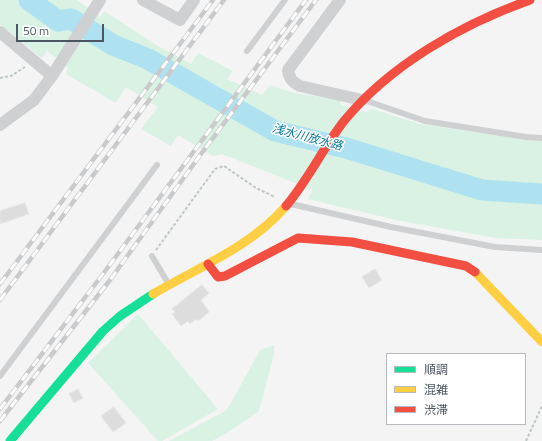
<!DOCTYPE html>
<meta charset="utf-8">
<style>
body{margin:0}
#map{position:relative;width:542px;height:441px;overflow:hidden;background:#f4f4f4;font-family:"Titillium Web","Noto Sans JP",sans-serif}
canvas{display:block}
.legend{position:absolute;left:386px;top:353px;width:140px;height:72px;box-sizing:border-box;background:#fff;border:1px solid #b7bbc0;margin:0;padding:5px 7px;list-style:none;font-size:12px;color:#4a5661}
.legend li{display:flex;align-items:center;gap:8px;height:20px}
.legend b{width:20px;border:1px solid #b7bbc0}
.scale{position:absolute;left:16px;top:24px;width:88px;height:18px;box-sizing:border-box;border:2px solid #4a5661;border-top:0;padding-left:5px;font-size:12px;line-height:14px;white-space:nowrap;color:#4a5661;-webkit-text-stroke:3px #fff;paint-order:stroke}
</style>
<div id="map">
<canvas width="542" height="441"></canvas>
<ul class="legend">
<li><b style="height:5px;background:#16e098"></b>順調</li>
<li><b style="height:5px;background:#ffcf43"></b>混雑</li>
<li><b style="height:5px;background:#f24e42"></b>渋滞</li>
</ul>
<div class="scale">50 m</div>
</div>
<script>
const g = document.querySelector('canvas').getContext('2d');
g.lineJoin = 'round';
function fillPath(path, color) { g.fillStyle = color; g.fill(path, 'evenodd'); }
function stroke(path, color, width, dash) { g.strokeStyle = color; g.lineWidth = width; g.lineCap = dash ? 'butt' : 'round'; g.setLineDash(dash || []); g.stroke(path); }
function label(font, color, halo, rows, align = 'center') {
  g.font = font + ' "Titillium Web","Noto Sans JP",sans-serif'; g.lineWidth = 3; g.setLineDash([]); g.textBaseline = 'middle'; g.strokeStyle = halo; g.fillStyle = color; for (const [text, x, y, turn = 0] of rows) {
    g.save(); g.translate(x, y); g.rotate((+turn || 0) * Math.PI / 180); g.textAlign = isNaN(turn) ? turn : align; if (halo) g.strokeText(text, 0, 0); g.fillText(text, 0, 0); g.restore();
  }
}
fillPath(new Path2D(`
 M0,0H77L100,17L104,11L158,46L191,64L198,53L233,71L227,79L262,95L270,85L294,93L340,100L341,105L366,112L372,109L420,124L521,139L542,140V240L496,238L396,220L308,199L313,190L222,154L213,156L178,135L171,146L141,129L158,107L126,87L116,103L66,74L68,68L47,51L42,58L0,24Z
 M138,314L218,409L162,441H158L88,363Z
 M274,345V354L259,411L230,431L212,441H169L227,410L260,350Z`), '#d9f2e3');
stroke(new Path2D(`
 M29,0L58,21L71,19L113,45L148,59L275,131L346,148L482,190L542,194`), '#aee2f0', 21);
const building = new Path2D(`
 M25,203L29,214L0,224V211Z
 M375,269L382,280L369,288L362,277Z
 M202,285L209,293L201,300L209,312L198,321L196,319L190,324L188,321L181,326L172,314L175,312L172,309Z
 M78,389L83,398L74,403L69,394Z
 M114,407L126,423L113,432L101,416Z`);
fillPath(building, '#ddddde');
stroke(building, '#e5e6e7', 1);
stroke(new Path2D(`
 M0,78L11,76L25,67
 M156,250L215,169L224,166L256,188L275,197
 M526,441L542,406`), '#bcc7c4', 2, [3, 2]);
stroke(new Path2D(`
 M247,51L285,0
 M364,100L425,121L526,137L542,138
 M291,204L391,227L495,247L542,250
 M152,256L168,283
 M0,376L157,165`), '#ced0d2', 6);
stroke(new Path2D(`
 M143,0L180,20L194,0
 M340,0L288,70C289,79 293,82 300,86L362,100
 M0,32L52,76
 M0,125L34,100L52,76L100,0`), '#ced0d2', 12);
stroke(new Path2D(`
 M10,441L103,331L120,316L153,294`), '#16e098', 9);
stroke(new Path2D(`
 M475,272L542,342
 M153,294C199,267 251,247 286,206`), '#ffcf43', 9);
stroke(new Path2D(`
 M286,206C308,180 323,148 344,121C390,65 462,24 530,0
 M208,264L218,277L225,276L298,238L352,242L466,266L475,272`), '#f24e42', 9);
const rail = new Path2D(`
 M0,284L213,0
 M0,300L224,0
 M0,409L103,274L306,0
 M0,421L110,280L201,154L316,0`);
stroke(rail, '#c9cacc', 4.5);
stroke(rail, '#fff', 3, [9]);
label('italic 12px', '#0c7c9b', '#fff', [
 ["浅水川放水路",307,138,15]
]);
</script>
